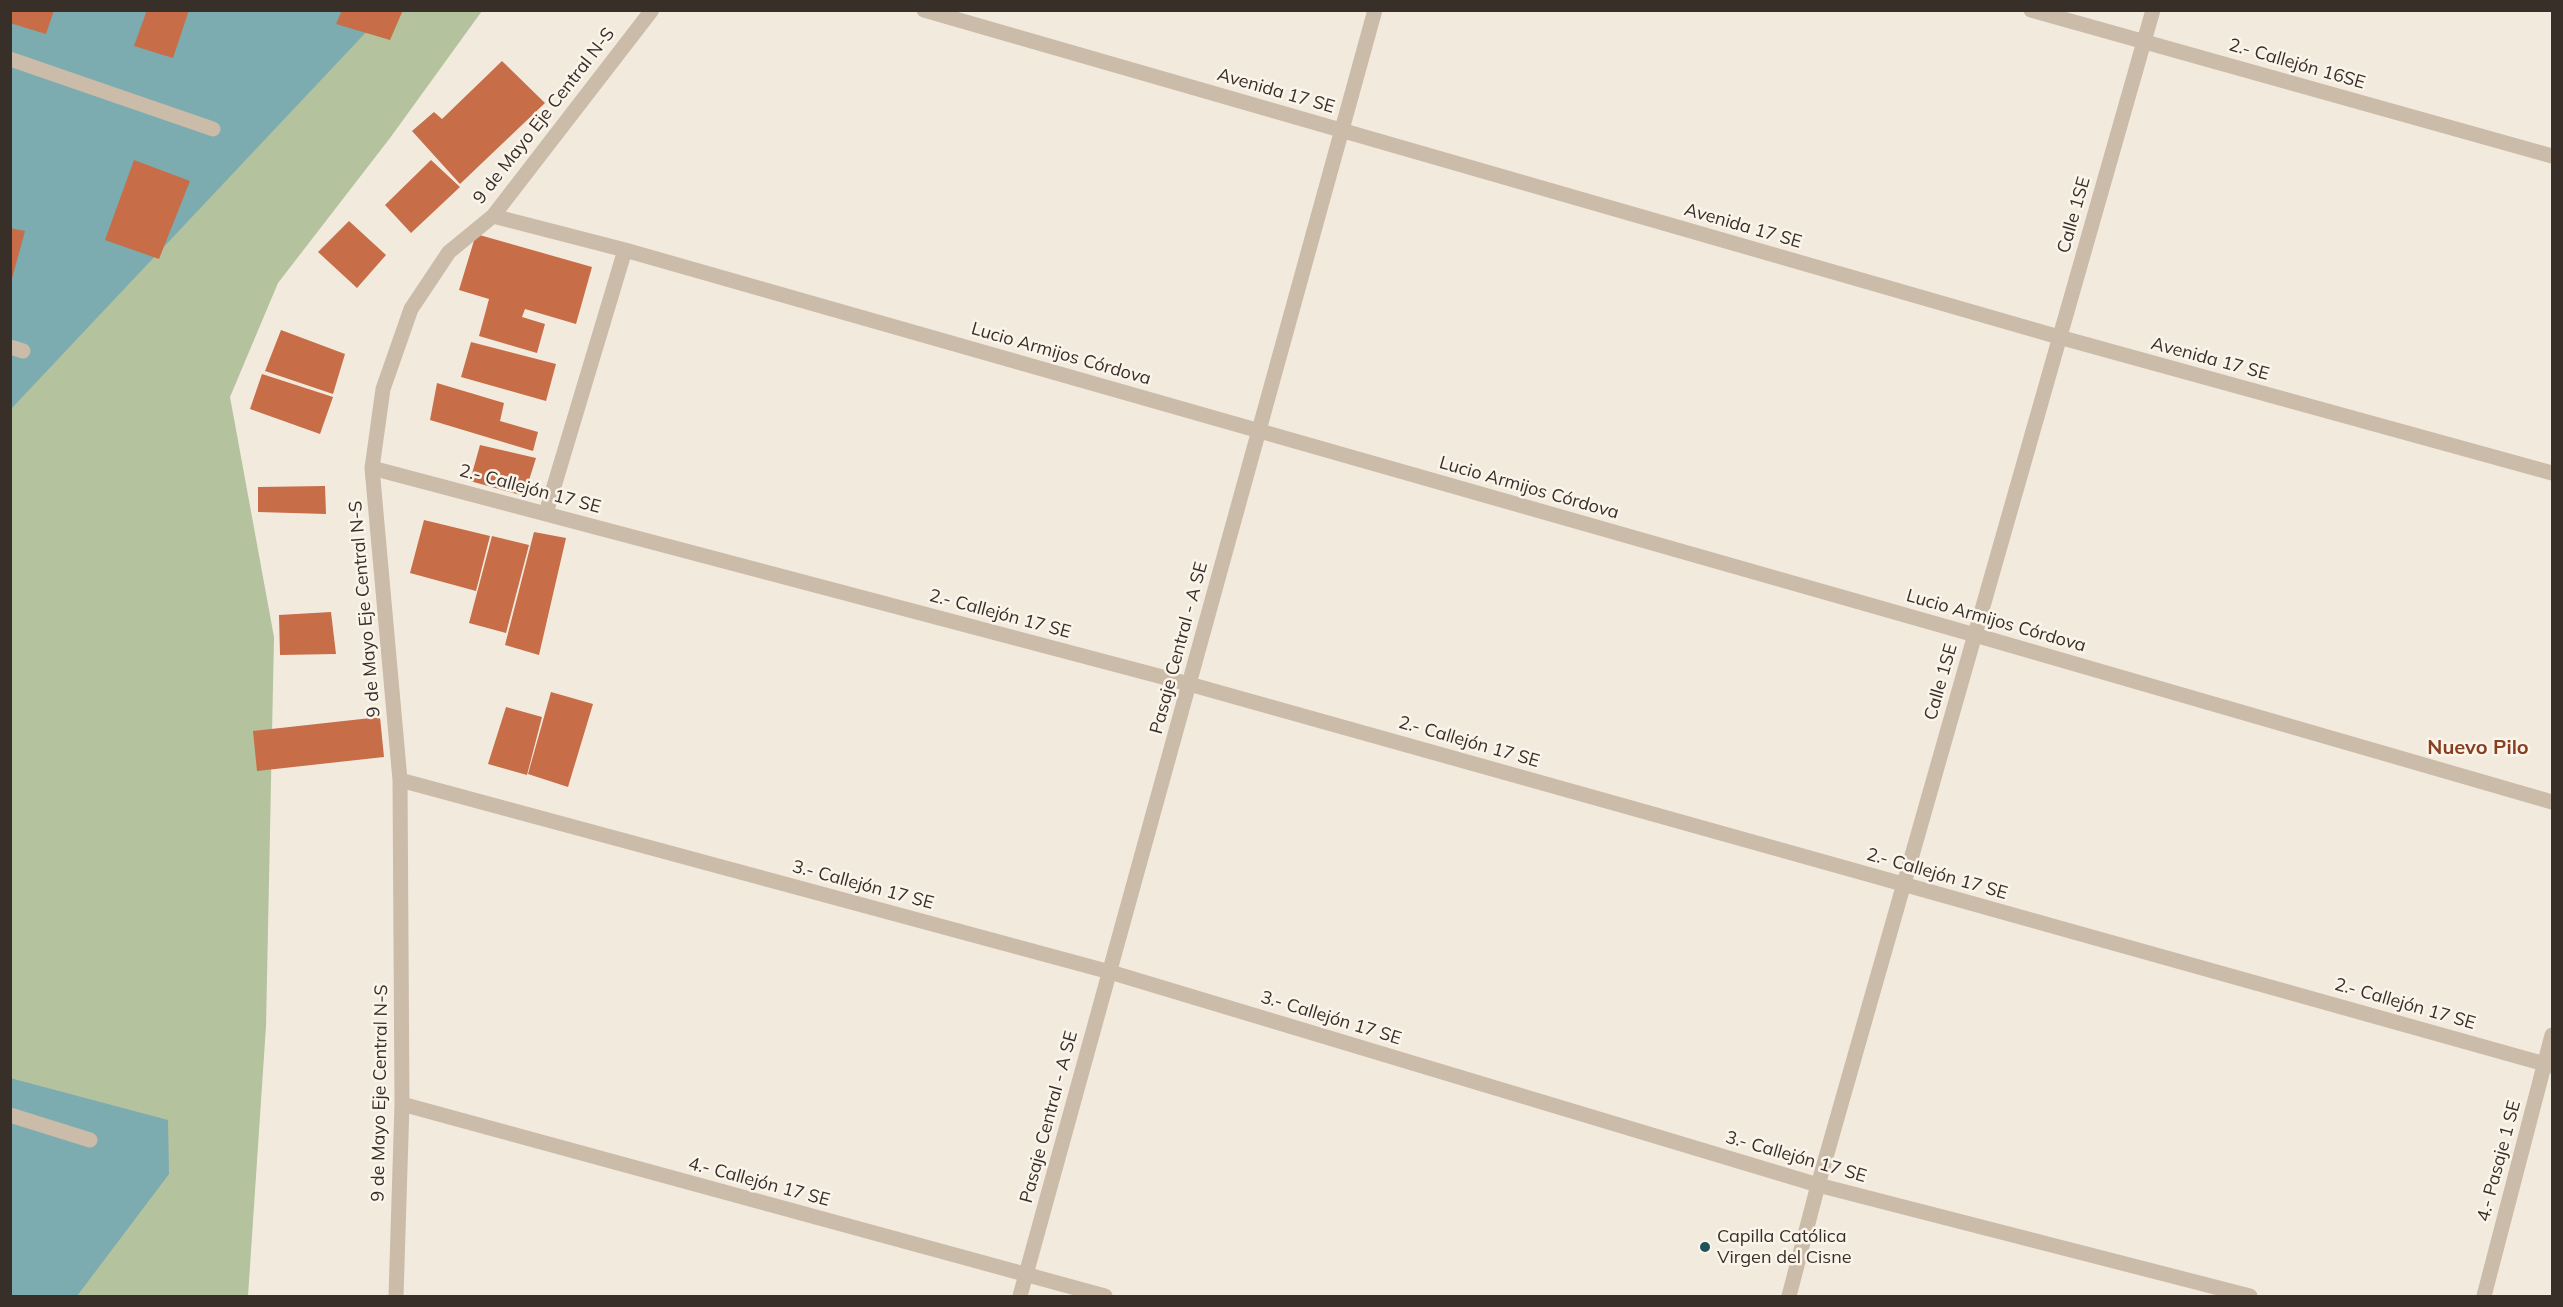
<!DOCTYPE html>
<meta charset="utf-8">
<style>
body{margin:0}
#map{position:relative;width:2563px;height:1307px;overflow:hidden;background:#f3eade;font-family:Mulish,sans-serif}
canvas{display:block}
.frame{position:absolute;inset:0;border:12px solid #382f29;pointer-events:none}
</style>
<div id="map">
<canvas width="2563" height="1307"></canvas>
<div class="frame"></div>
</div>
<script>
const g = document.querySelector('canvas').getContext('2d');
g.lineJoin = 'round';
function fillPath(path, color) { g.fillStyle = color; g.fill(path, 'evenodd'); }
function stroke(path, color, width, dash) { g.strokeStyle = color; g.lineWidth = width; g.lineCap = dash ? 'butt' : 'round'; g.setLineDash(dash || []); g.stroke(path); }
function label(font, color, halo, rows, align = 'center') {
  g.font = font + ' Mulish,sans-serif'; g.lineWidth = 5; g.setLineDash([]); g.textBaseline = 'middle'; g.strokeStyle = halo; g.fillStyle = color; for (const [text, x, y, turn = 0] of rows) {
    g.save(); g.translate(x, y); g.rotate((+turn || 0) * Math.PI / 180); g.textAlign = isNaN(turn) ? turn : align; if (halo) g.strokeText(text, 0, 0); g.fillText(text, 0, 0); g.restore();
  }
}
fillPath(new Path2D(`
 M10,11H482L390,138L278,283L230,397L274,637L266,1026L248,1296H11Z`), '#b4c29d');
fillPath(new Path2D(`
 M11,11H386L11,409Z
 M10,1078L168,1120L169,1174L77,1296H11Z`), '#7cabb0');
fillPath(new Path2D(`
 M10,10H54L46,34L10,23Z
 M147,10H189L173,58L134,46Z
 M342,10H403L390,40L336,24Z
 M502,61L545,103L460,184L412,131L434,112L442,119Z
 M134,160L190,181L159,259L105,240Z
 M431,160L460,187L411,233L385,205Z
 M349,221L386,255L357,288L318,252Z
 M10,228L25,231L11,282H10Z
 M476,234L592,267L576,324L525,309L522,317L545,324L537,353L479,336L489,299L459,290Z
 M281,330L345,354L333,394L265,371Z
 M471,342L556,364L546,401L461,377Z
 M262,374L333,397L320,434L250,409Z
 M437,383L504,403L500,421L538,432L533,451L430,420Z
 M480,445L536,458L524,496L470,481Z
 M325,486L326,514L258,512V487Z
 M424,520L490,536L476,591L410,573Z
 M534,532L566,538L539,655L505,645Z
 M492,536L529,545L506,633L469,623Z
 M331,612L336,654L280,655L279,615Z
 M551,692L593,704L568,787L528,774Z
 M506,707L542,717L527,775L488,764Z
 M380,717L384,757L257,771L253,731Z`), '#c76d48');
stroke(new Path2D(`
 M924,10L2059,337L2552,473
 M2031,10L2552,156
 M10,59L213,129
 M493,216L625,250L1975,635L2552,802
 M10,347L23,351
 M372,468L1189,684L2552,1066
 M546,513L625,250
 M400,780L1110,972L1818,1185L2250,1296
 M402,1104L1105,1296
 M10,1115L90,1140
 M396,1296L402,1104L400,780L372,468L383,389L411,309L449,252L493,216L652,10
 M1020,1296L1375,10
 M1789,1296L1818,1185L2153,10
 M2484,1296L2552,1035`), '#cbbba9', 15);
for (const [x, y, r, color] of [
 [1705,1247,6,"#1e535a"]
]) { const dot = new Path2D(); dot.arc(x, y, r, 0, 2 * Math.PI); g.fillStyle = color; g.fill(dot); stroke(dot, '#faf4ea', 2); }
label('18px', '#382f29', '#faf4ea', [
 ["2.- Callejón 16SE",2297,64,16],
 ["Avenida 17 SE",1276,91,16],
 ["9 de Mayo Eje Central N-S",544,116,-52],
 ["Calle 1SE",2074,215,-74],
 ["Avenida 17 SE",1743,226,16],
 ["Lucio Armijos Córdova",1061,354,16],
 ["Avenida 17 SE",2210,359,15],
 ["Lucio Armijos Córdova",1529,488,16],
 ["2.- Callejón 17 SE",530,489,15],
 ["9 de Mayo Eje Central N-S",365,609,-95],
 ["2.- Callejón 17 SE",1000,614,15],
 ["Lucio Armijos Córdova",1996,621,16],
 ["Pasaje Central - A SE",1179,648,-75],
 ["Calle 1SE",1941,682,-74],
 ["2.- Callejón 17 SE",1469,742,16],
 ["2.- Callejón 17 SE",1937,874,16],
 ["3.- Callejón 17 SE",863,885,15],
 ["2.- Callejón 17 SE",2405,1004,16],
 ["3.- Callejón 17 SE",1331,1018,17],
 ["9 de Mayo Eje Central N-S",380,1093,-89],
 ["Pasaje Central - A SE",1049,1117,-75],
 ["3.- Callejón 17 SE",1796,1157,16],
 ["4.- Pasaje 1 SE",2499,1161,-75],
 ["4.- Callejón 17 SE",759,1182,15]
]);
label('18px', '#382f29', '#faf4ea', [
 ["Capilla Católica",1717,1237],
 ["Virgen del Cisne",1717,1258]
], 'left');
label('bold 20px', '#883f21', '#faf4ea', [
 ["Nuevo Pilo",2478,748]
]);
</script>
